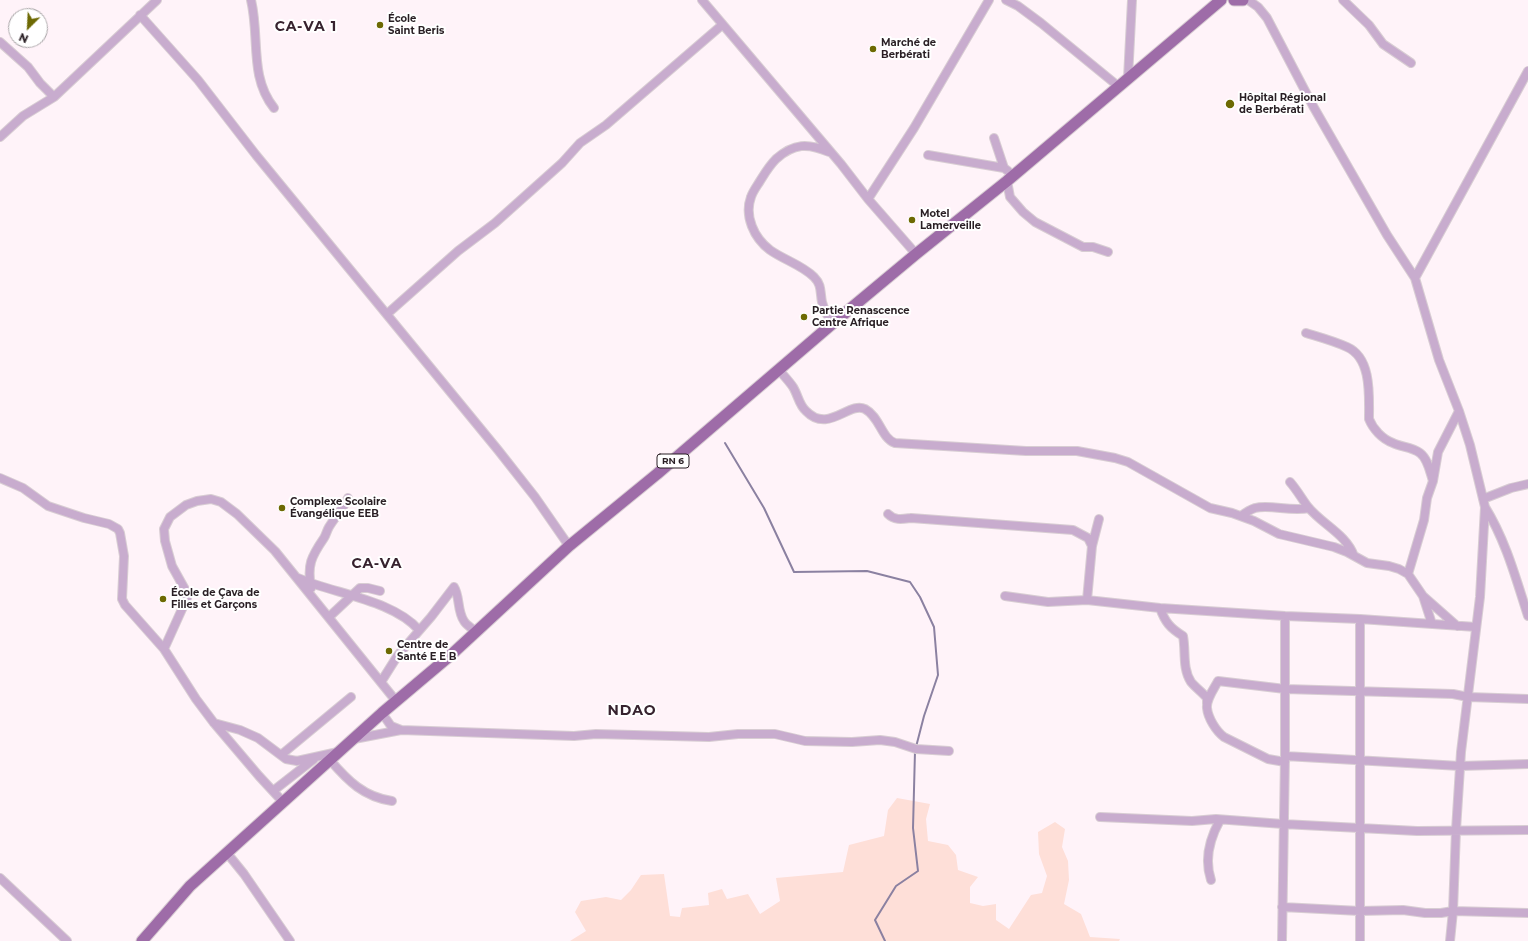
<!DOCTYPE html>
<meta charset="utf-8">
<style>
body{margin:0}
#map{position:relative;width:1528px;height:941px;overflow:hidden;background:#fff3f9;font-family:Montserrat,sans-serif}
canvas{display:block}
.north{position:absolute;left:8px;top:8px;width:40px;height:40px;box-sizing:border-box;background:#fff;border:1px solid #a9a5a7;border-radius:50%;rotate:204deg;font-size:11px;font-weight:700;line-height:16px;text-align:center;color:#291f24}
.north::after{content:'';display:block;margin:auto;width:14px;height:18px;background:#6d6903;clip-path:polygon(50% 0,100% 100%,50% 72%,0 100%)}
</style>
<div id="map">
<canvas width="1528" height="941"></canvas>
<div class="north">N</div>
</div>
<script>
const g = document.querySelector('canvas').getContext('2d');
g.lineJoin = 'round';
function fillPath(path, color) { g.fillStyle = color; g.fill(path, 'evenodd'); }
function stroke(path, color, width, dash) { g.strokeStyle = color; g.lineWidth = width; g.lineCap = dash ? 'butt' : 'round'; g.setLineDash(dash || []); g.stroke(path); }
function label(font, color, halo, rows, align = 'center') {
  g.font = font + ' Montserrat,sans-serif'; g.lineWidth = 4; g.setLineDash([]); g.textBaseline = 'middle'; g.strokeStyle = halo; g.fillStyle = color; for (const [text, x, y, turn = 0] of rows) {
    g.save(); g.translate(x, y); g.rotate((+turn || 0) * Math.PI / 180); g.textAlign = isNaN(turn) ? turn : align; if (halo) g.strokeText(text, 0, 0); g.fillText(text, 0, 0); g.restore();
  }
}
fillPath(new Path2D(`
 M897,798L930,804L926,819L928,841L948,845L956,855L958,870L978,877L970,887V903L983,906L996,904V920L1009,929L1031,895L1042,893L1047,876L1039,854L1038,832L1055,822L1065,829L1062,847L1068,861L1069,880L1064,904L1081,914L1090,937L1120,939L1119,941H570L586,931L575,912L581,901L606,897L621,900L631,890L641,875L664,874L670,916L680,917L682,908L709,905L708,893L722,889L727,899L748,894L760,914L780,901L776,878L843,872L849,845L884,836L888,810Z`), '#fedfd8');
stroke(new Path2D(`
 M725,443L764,508L794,572L867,571L910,582L920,597L934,627L938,675L924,716L916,747
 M885,941L875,920L896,886L918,871L913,828L915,751`), '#8b81a1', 2);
const minor = new Path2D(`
 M251,0C260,37 249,77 274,108
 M702,0L841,164L868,199L916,254
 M1006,0L1018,6L1041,23L1118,86
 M1248,0L1258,7L1267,18L1313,106L1387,235L1415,278L1439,360L1459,411L1470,445L1485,507L1480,597L1461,752L1456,830L1453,911L1450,941
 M1343,0L1369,25L1383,44L1411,63
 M140,15L198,80L256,155L498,450L535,497L569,546
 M0,42L28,67L40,83L54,97
 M1128,78L1132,0
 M0,137L23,116L54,97L157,0
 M994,138L1004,168L1008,171
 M829,152C808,143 794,143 776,159C769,166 765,173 760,181C757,186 753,191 751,197C744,216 754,238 770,250C784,260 802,265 814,277C822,285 820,292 822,302C824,310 828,317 832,324
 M928,155L1004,168
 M1007,181L1010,197L1023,212L1035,222L1083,247H1093L1108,252
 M868,199L914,128L989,0
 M1415,278L1528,71
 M387,314L458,251L495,223L562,163L580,143L606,125L722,25
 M1306,333C1319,337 1334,341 1347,347C1372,358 1369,396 1369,419C1373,429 1382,439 1393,443C1401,447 1412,447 1420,453C1428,459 1430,472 1433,481
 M779,370C784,376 789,381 793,387C798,395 799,405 806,411C828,434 849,401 865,409C880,417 881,438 895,443L1026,451H1077L1115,458L1128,462L1210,508L1232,513L1254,521L1279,534L1334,547L1347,552L1367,563L1389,566L1399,569L1408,574L1423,596L1432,624
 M0,478L23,488L48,506L84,518L109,524L118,529L120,533L124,556L122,599L125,605L164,649L196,699L214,723L259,776L283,802
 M1290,482C1297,490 1302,499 1308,507C1323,525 1346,534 1354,556
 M1483,499L1511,488L1528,484
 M1485,507C1506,541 1516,579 1528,616
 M888,514C895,521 903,519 911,518L1073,530L1088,538L1092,546
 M1241,516C1245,513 1249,510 1255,508C1270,504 1291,512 1309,508
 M1408,574L1424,520L1427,498L1433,481L1438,452L1459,411
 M298,578C335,594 393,600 419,630
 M311,588C307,565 311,557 324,538C326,535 327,530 329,527C335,517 343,509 348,498
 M1005,596L1048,602L1087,600L1160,608L1285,616L1360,619L1476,627
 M1423,596L1457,626
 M1087,600L1092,546L1099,519
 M1160,608C1165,622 1170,628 1183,636C1186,651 1182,668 1191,682C1196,688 1202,692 1207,698V704
 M329,617L360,588H368L380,591
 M164,649L187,598V593L172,566L165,541L164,529L170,517L186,505L197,501L211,499L221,502L237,514L275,551L396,701
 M381,682L398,655L431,617L454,587C460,596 457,611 464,621C466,625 472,628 476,632
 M382,713L391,726L401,730
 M214,723L240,730L258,738L286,759L297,761L338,752
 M354,739L401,730L574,736L596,734L709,737L738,734H775L805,741L852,742L880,740L895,742L916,749L949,751
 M281,755L351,697
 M1285,756L1460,766L1528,764
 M330,760C348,781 364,797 392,801
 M1285,762L1268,759L1224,737C1216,731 1208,718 1207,708C1206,699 1214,689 1218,681L1285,689L1453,694L1468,697L1528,699
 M273,791L314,759
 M1100,817L1192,821L1216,819L1283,824L1417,831L1528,830
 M227,853L244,874L290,941
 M0,878L67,941
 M1211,880C1204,859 1210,838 1220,820
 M1282,907L1360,911L1403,910L1425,913H1441L1453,911L1528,913
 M1282,941L1285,756V616
 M1360,941V619`);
const major = new Path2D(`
 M1234,0H1243
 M142,941L190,886L382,713L452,654L569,546L657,474L832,324L916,254L1007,181L1221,0`);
stroke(minor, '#d8cdd3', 10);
stroke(major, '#d8cdd3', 13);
stroke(minor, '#c8acce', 8);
stroke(major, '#9e6ca8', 11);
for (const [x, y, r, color] of [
 [380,25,4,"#6d6903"],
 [873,49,4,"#6d6903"],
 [1230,104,5,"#6d6903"],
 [912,220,4,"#6d6903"],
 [804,317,4,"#6d6903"],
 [282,508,4,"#6d6903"],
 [163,599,4,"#6d6903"],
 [389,651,4,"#6d6903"]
]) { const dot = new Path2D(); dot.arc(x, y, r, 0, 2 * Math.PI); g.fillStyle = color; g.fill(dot); stroke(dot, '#fff', 1.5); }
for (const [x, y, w] of [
 [673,461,32]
]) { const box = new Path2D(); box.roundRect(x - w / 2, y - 7, w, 14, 3); g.fillStyle = '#fff'; g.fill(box); stroke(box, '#291f24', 1); }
label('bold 9px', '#291f24', null, [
 ["RN 6",673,461]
]);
label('bold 10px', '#291f24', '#fff', [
 ["École",388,19],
 ["Saint Beris",388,31],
 ["Marché de",881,43],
 ["Berbérati",881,55],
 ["Hôpital Régional",1239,98],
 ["de Berbérati",1239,110],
 ["Motel",920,214],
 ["Lamerveille",920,226],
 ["Partie Renascence",812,311],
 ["Centre Afrique",812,323],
 ["Complexe Scolaire",290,502],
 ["Évangélique EEB",290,514],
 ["École de Çava de",171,593],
 ["Filles et Garçons",171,605],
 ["Centre de",397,645],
 ["Santé E E B",397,657]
], 'left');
g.letterSpacing = '1px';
label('bold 14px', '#37232f', '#fff', [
 ["CA-VA 1",306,27],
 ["CA-VA",377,564],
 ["NDAO",632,711]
]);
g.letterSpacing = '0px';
</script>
